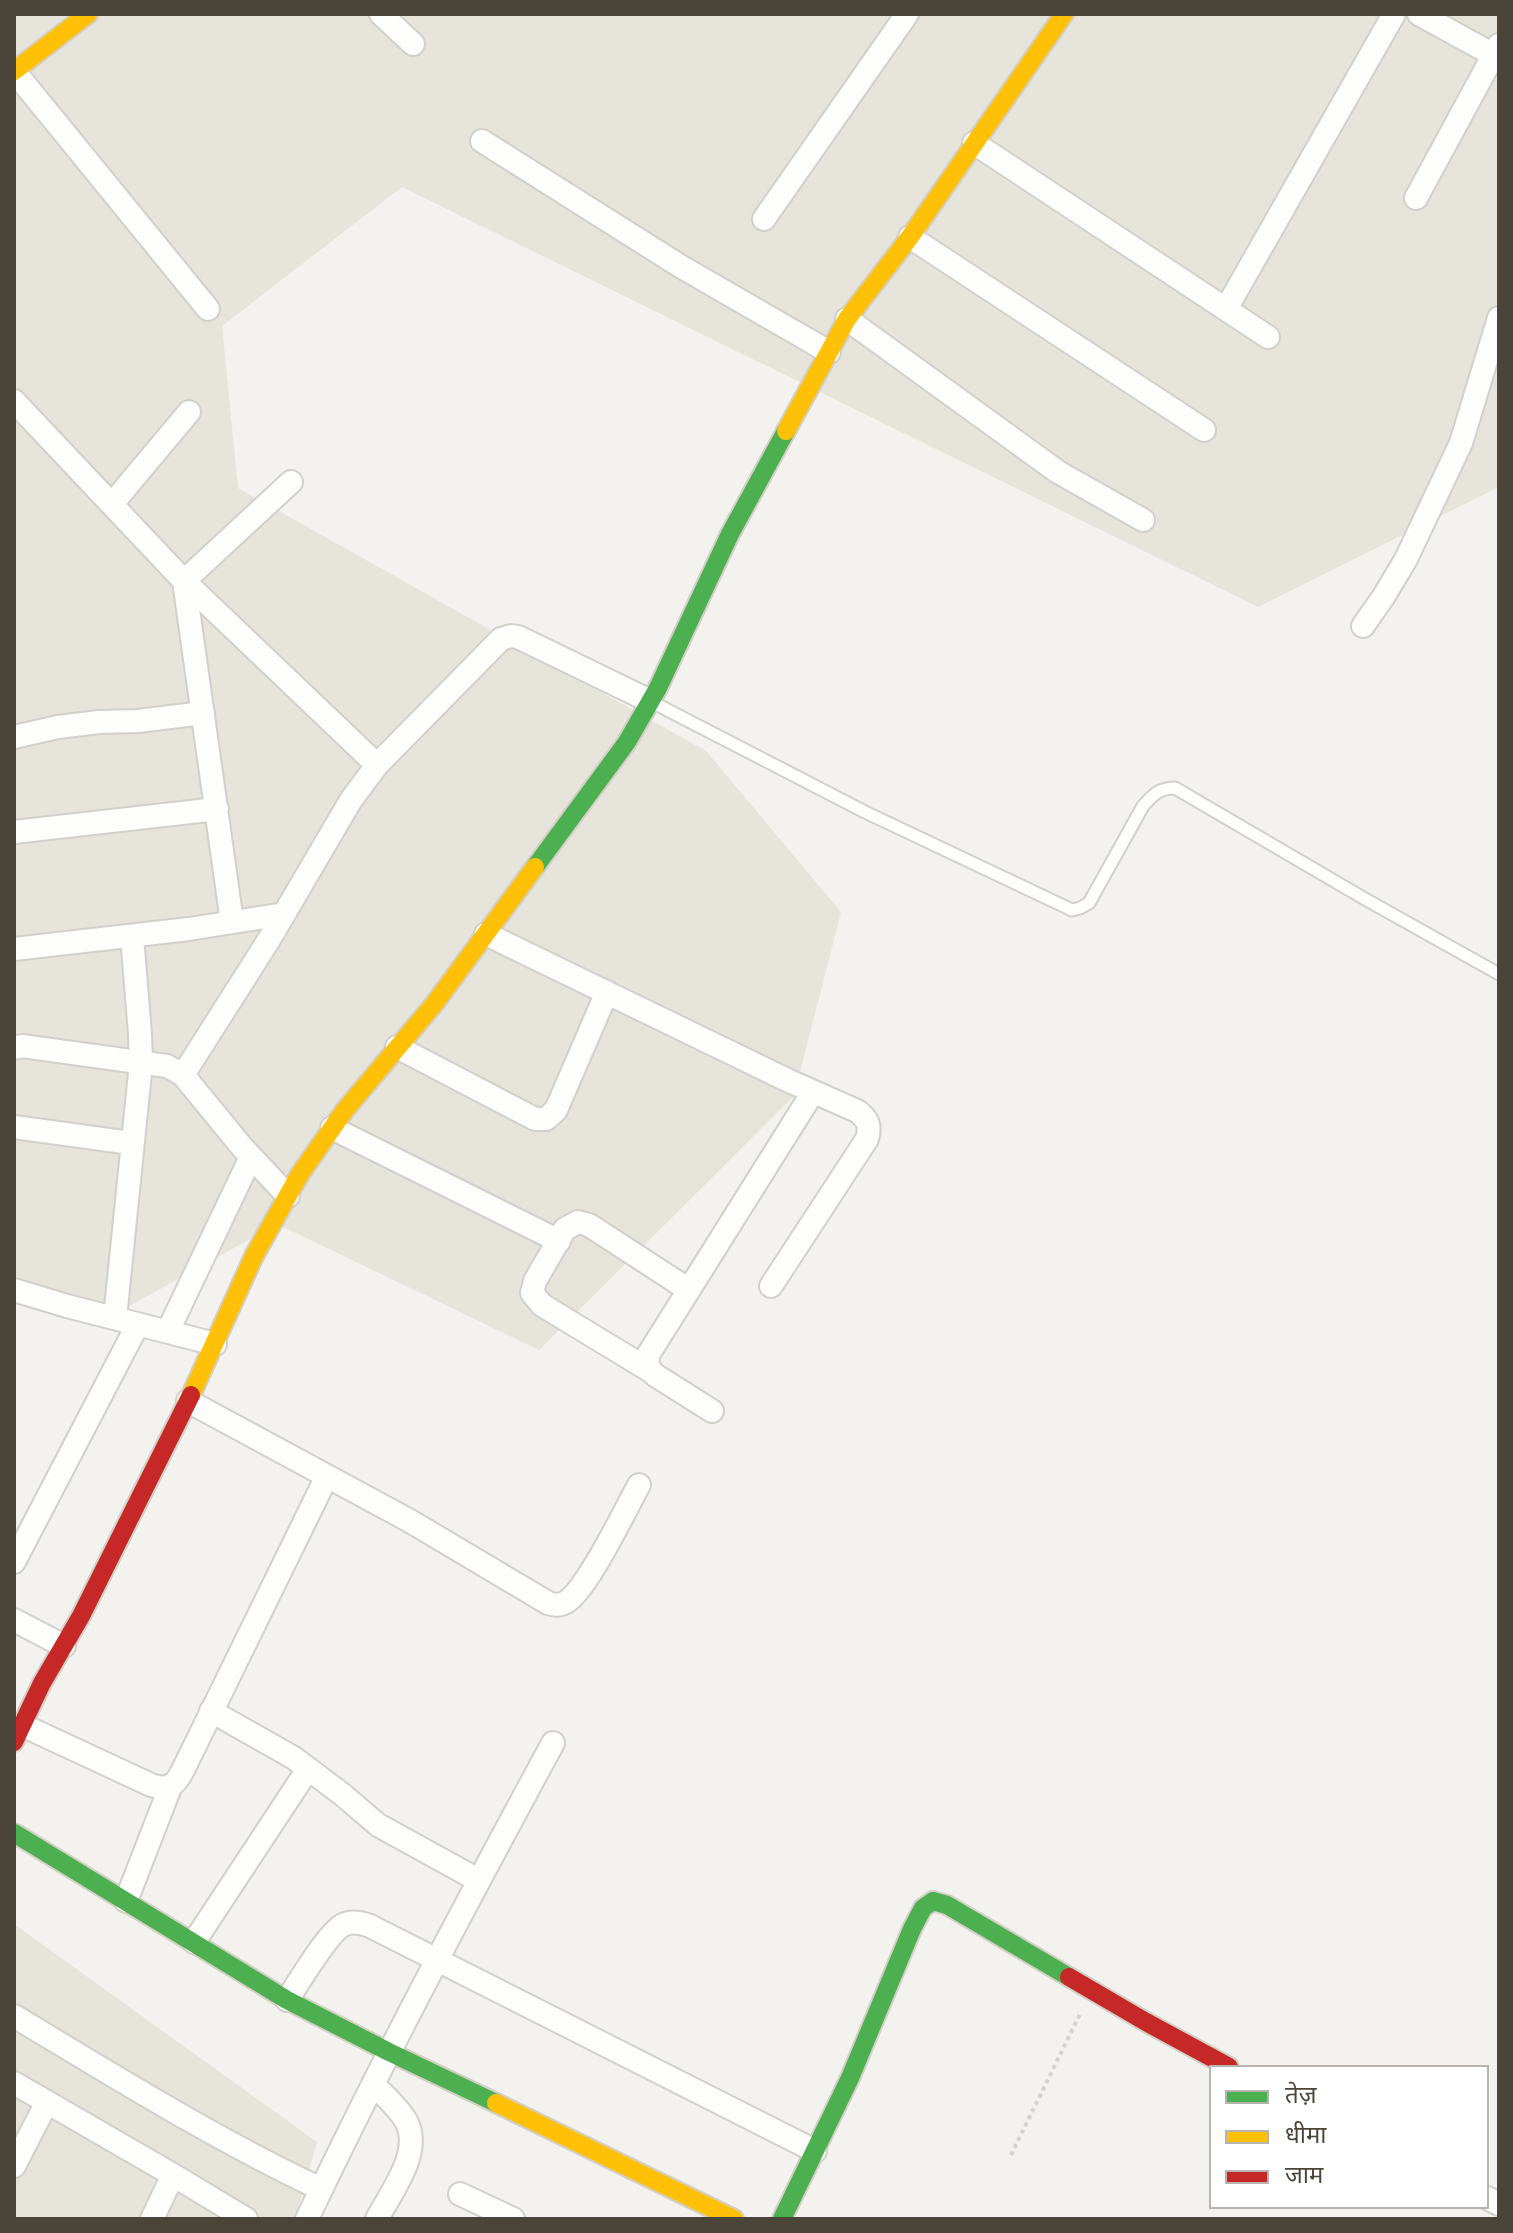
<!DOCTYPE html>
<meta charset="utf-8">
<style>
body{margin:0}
#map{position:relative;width:1513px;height:2233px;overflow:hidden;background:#f4f2ee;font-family:"Sofia Sans Condensed","Noto Sans Devanagari",sans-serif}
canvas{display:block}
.frame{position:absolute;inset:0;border:16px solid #4b4439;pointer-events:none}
.legend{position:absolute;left:1209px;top:2065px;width:280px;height:144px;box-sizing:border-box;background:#fff;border:2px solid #b7b4b0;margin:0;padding:10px 14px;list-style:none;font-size:24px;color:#4b4439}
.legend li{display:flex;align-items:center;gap:16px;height:40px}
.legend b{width:40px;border:2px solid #b7b4b0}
</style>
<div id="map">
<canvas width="1513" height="2233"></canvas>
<div class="frame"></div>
<ul class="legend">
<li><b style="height:10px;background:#4caf50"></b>तेज़</li>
<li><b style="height:10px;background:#ffc107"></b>धीमा</li>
<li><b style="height:10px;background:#c62828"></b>जाम</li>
</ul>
</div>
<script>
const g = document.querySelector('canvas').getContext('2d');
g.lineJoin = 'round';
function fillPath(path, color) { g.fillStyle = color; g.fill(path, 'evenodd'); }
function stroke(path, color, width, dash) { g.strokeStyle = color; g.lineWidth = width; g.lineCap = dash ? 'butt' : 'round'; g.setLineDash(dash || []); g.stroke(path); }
fillPath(new Path2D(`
 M14,14H1499V487L1258,607L402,187L222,326L238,488L706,751L841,912L794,1096L539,1350L277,1224L92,1327L14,1288Z
 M14,1924L317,2142L295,2219H14Z`), '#e7e4dc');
const lane = new Path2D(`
 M652,702L865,812L1072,910L1080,908L1089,903L1143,806C1153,795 1159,788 1175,788L1365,899L1499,974`);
const street = new Path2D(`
 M381,14L413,44
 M1419,14L1499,58
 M14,71L208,309
 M482,141L680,266L829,352
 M974,143L1268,337
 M1416,198L1499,45
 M764,219L907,14
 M910,237L1204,430
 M1226,309L1394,14
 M847,319L1058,472L1143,520
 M14,401L184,581L377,765
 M112,504L189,412
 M1363,626L1384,596L1406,559L1461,443L1499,318
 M14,737L58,727L99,722L138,721L203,713
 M14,832L217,809
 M232,922L184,581L291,482
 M486,934L787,1080L857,1111C868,1119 871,1126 867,1139L771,1286
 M14,949L189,929L284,914
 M397,1047L535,1119H546L556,1110L607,992
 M14,1048L22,1046L167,1066L183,1075L242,1147L288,1196
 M183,1075L270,938L351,800L377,765L501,639L511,636L518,637L650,701
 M14,1127L131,1143
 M332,1128L559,1241
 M14,1290L67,1306L215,1344
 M115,1318L141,1063L140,1034L132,936
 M168,1331L251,1157
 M649,1370L542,1305L532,1293L535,1281L565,1229L578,1222L589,1225L689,1290
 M188,1401L410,1521L548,1603C554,1605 559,1606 566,1602C587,1590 625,1510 639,1485
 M712,1411L655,1375C648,1369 647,1364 648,1355L813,1092
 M14,1562L138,1324
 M14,1620L64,1646
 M211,1711L294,1758L343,1795L378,1825L478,1880
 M22,1725L151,1785C168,1791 175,1786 183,1770L327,1476
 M126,1901L171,1785
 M194,1942L308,1769
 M287,2000C298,1984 329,1930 345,1924C353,1921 362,1923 370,1926L815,2151
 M14,2016C114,2076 215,2139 321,2189
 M14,2083L173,2175L246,2219
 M373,2084C384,2095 398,2107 406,2121C423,2152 391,2192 377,2219
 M14,2166L47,2102
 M460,2194L513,2219
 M1487,2198L1499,2204
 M152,2219L173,2175
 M307,2219C384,2057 468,1900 553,1743`);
const fast = new Path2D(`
 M535,867L627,742L658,688L730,534L786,431
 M14,1833L287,2000L389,2052L496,2103
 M782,2219L850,2078L912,1929L923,1908L933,1901L947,1905L1069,1977`);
const slow = new Path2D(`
 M14,71L88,14
 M786,431L847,319L910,237L1064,14
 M191,1395L254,1256L300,1174L345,1110L435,1003L535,867
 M496,2103L734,2219`);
const jam = new Path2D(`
 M14,1742L42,1683L81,1616L191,1395
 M1069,1977L1146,2022L1229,2067`);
stroke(lane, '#d2d0cb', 15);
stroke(street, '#d2d0cb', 26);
stroke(fast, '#d3cfc5', 22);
stroke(slow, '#d3cfc5', 22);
stroke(jam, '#d3cfc5', 22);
stroke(new Path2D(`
 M1011,2155L1080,2014`), '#d3d2cc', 4, [4, 4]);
stroke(lane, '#fdfdfc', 11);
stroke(street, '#fdfdfc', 22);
stroke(fast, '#4caf50', 18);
stroke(slow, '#ffc107', 18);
stroke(jam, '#c62828', 18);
</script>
